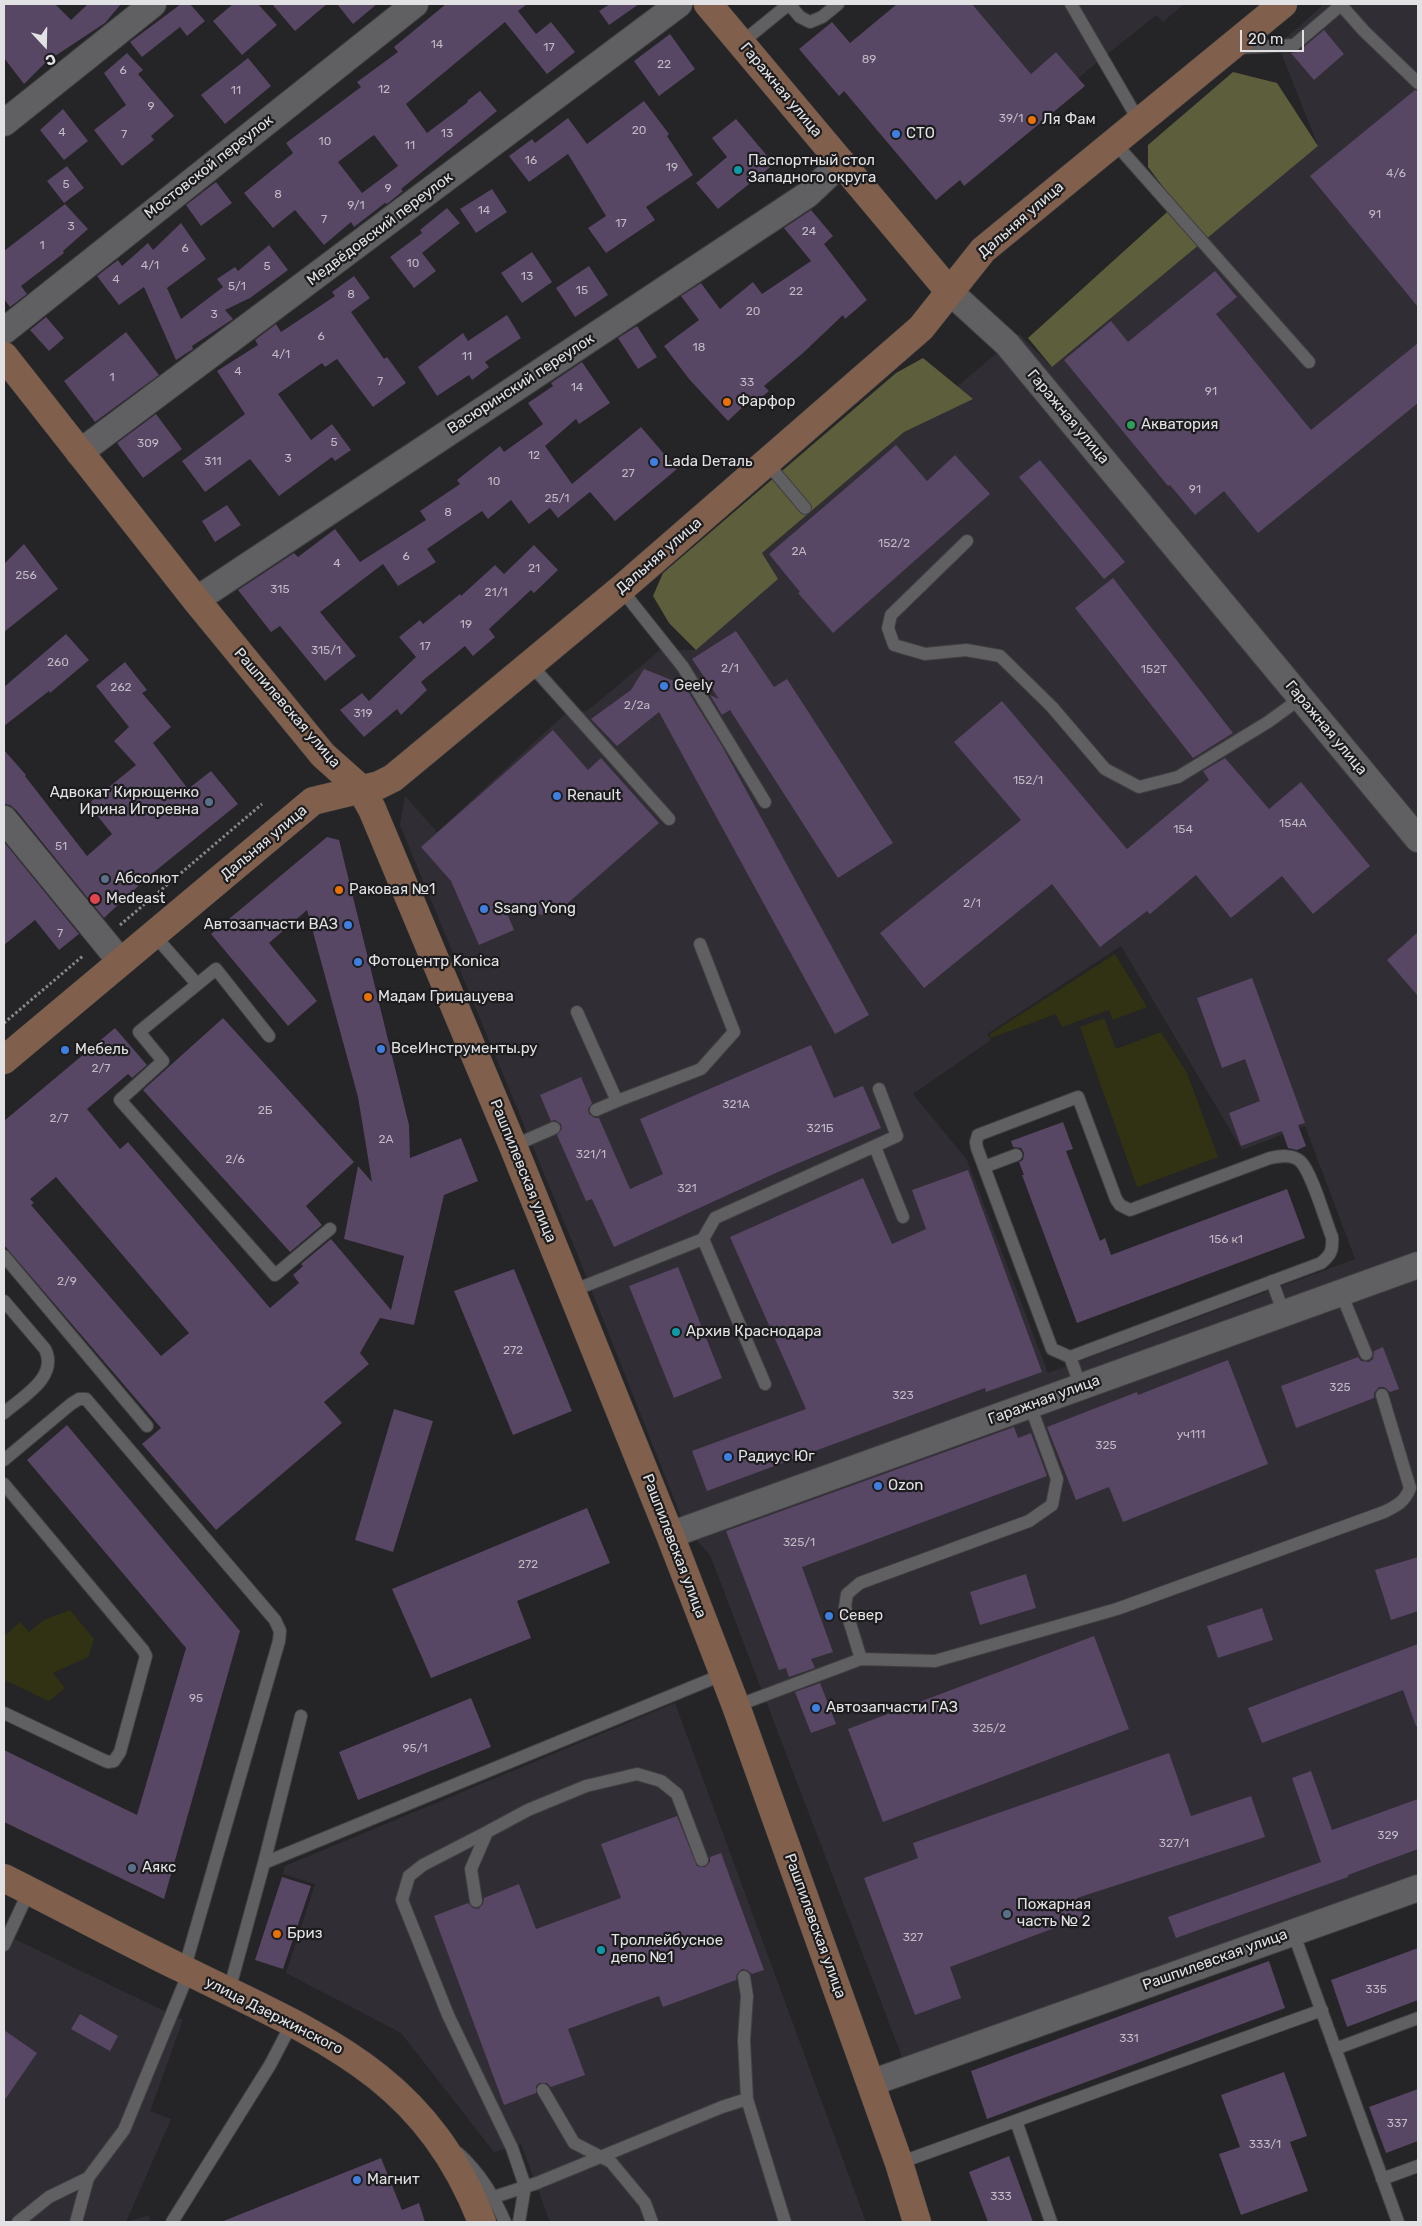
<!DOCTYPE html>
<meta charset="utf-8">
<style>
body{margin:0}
#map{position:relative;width:1422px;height:2226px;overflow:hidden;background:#252426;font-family:Rubik,sans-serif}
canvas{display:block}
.frame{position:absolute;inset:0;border:5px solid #e2e1e3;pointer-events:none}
.north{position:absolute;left:20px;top:20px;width:50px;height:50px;-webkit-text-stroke:4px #1c1b1d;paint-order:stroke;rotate:159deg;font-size:14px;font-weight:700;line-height:20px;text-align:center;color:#e2e1e3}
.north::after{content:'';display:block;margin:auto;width:18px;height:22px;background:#e2e1e3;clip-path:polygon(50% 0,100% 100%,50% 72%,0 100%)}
.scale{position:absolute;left:1240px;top:30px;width:64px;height:22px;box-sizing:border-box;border:2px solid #e2e1e3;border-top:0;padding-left:6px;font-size:15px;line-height:18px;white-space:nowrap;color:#e2e1e3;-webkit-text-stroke:4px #1c1b1d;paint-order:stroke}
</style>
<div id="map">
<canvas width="1422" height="2226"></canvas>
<div class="frame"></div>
<div class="north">С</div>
<div class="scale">20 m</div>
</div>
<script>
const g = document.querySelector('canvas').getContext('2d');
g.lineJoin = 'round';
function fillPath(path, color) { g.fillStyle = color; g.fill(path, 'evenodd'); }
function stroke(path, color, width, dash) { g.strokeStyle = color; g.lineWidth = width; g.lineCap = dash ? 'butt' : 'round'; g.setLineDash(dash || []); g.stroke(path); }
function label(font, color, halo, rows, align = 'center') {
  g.font = font + ' Rubik,sans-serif'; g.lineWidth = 4.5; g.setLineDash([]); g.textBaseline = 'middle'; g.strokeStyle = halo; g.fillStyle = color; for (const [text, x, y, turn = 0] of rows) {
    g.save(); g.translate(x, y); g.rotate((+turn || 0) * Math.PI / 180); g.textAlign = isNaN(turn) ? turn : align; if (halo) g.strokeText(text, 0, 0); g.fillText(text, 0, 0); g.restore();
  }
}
fillPath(new Path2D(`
 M972,4H1184L1163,22L1156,15L1078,78L1056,52L1031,74Z
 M1324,4H1418V1875L904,2062L710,1555L686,1529L576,1251L400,825L405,796L437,832L565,714L587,711L660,650H696L762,553L1019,334L1052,367L1318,146L1278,45ZM1121,946L1242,1150L1305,1126L1355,1259L1048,1373L967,1160L913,1094L991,1040L987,1034Z
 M675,1703L866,2222H550L521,2144L494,2152L401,2033L286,1973L315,1884L283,1874L285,1866Z
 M4,1934L183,2020L150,2111L171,2119L126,2222L149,2215L151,2222H4Z`), '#312d34');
fillPath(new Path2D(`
 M1115,954L1147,1007L1113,1020L1109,1010L1062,1027L1056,1014L991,1038L990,1034Z
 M1104,1018L1116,1049L1161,1032L1187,1073L1218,1157L1137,1187L1080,1027Z
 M70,1610L94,1639L88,1657L53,1673L65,1688L49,1701L4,1680V1636L20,1622L29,1632L44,1620Z`), '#313213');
fillPath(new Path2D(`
 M1233,72L1277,83L1318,146L1052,367L1028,338L1176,204L1148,167V145Z
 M923,358L973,399L904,432L762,553L778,579L696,650L669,623L653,596L663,573L896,373Z`), '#5d5e3b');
fillPath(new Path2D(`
 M4,4H55L71,20L88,4H121L105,23L46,62L24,84L4,58Z
 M181,4H190L205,21L187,36L180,27L142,57L130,42Z
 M233,4H258L277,25L242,55L213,21Z
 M272,4H327L295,31Z
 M337,4H377L353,24Z
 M446,4H527L518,11L536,34L551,22L575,52L547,74L505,22L406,104L427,133L468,102L467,101L480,91L497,111L401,189L403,191L387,204L385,203L354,227L351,222L324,245L295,210L273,228L244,193L293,153L286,143L361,87L357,82L398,52L394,47ZM374,135L398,166L362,193L338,162Z
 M610,4H639L609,25L599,11Z
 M897,4H972L1031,74L1056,52L1085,86L964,186L960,180L936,200L844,91L839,96L799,49L832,22L850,43Z
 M1324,30L1344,54L1314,80L1291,53L1299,51Z
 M670,34L695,69L659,96L634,61Z
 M127,53L143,70L138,74L174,116L151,136L154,140L122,166L94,130L126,105L104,73Z
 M248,58L271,86L225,124L201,95Z
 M1415,90L1418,91V307L1310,176Z
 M644,101L669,134L667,136L693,175L646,207L655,220L606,253L588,228L606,216L568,154L529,182L509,156L532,139L535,143L568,118L587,144Z
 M63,109L88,141L64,160L40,130Z
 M736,119L774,164L718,209L696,183L727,157L712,138Z
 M67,166L84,188L64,203L47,181Z
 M216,182L232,203L201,226L186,205Z
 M492,189L507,212L476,233L460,209Z
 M65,204L88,229L63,251L64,253L21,286L27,294L10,307L4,299V251Z
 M447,208L460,223L422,253L436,271L414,288L390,257L422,233L420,230Z
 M811,210L833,236L824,244L867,300L845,319L843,315L803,353L764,386L769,391L751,406L748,402L728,421L689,379L664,346L699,320L681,296L701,283L720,309L753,282L762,294L811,261L784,228Z
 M181,223L206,259L167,288L181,319L223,287L217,279L235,267L238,271L269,245L288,270L250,298L225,310L233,319L192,346L193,349L176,360L144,287L119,305L97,276L118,260L122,266L148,243L153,250Z
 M532,252L552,282L522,303L501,273Z
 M589,266L608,295L575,317L556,288Z
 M1215,271L1237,297L1216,314L1311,430L1418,343V403L1258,533L1224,491L1195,515L1170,485L1168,486L1064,360L1111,321L1128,342Z
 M354,276L370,298L351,312L384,359L387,357L406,383L373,407L337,359L325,367L322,363L278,394L311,440L332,424L351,450L335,461L332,457L279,496L250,459L205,492L182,461L245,414L217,371L258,345L255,340L276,324L281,332L335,296L332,292Z
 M507,315L521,338L485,362L489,367L472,380L469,375L437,396L418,367L463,333L468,341Z
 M46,317L64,338L49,351L30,330Z
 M637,326L657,357L638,369L618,338Z
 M126,332L159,375L95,422L64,381Z
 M582,362L610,403L579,424L576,419L545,446L572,484L641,427L677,469L615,521L590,492L558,518L550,508L529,524L511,500L488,519L482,511L427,549L436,562L398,586L383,564L320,612L356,656L325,681L280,626L271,632L238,590L294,553L298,557L335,529L360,562L426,520L420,511L460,484L457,480L500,446L504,452L543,424L528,403L553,386L551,383Z
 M156,414L182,449L143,478L117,443Z
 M896,445L927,481L955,455L990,494L833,633L798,593L800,592L769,554Z
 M1040,460L1125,562L1104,579L1019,477Z
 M227,505L241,525L215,542L202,521Z
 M24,544L58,589L4,632V564Z
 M534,545L558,570L534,593L531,590L489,629L495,637L473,656L465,646L421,682L427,690L401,715L397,709L364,737L340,710L362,693L369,701L416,657L399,637L420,620L423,624L460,594L461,596L495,565L504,574Z
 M1113,578L1233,733L1193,758L1075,608Z
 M736,631L774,687L787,679L893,843L838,878L730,710L722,715L710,695L719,699L692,659Z
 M66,634L89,660L50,693L49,691L4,726V687Z
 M125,662L147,690L142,693L171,727L153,743L188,789L211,771L238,804L148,877L104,918L16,810L10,805L4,804V750L26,775L25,776L87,856L112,834L88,804L136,765L114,741L129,727L96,686Z
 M644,669L684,685L722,746L869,1015L835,1034L659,712L617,746L591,719L631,690Z
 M1002,701L1127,849L1209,780L1203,771L1225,758L1269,809L1301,782L1370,866L1313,914L1282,876L1231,918L1196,875L1150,914L1147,911L1100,947L1052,884L924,988L880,933L1021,820L954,742Z
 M553,730L588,770L601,758L659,823L560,910L542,915L503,903L514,930L479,945L451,881L421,847Z
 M327,837L339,840L409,1125L410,1158L461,1138L478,1181L444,1195L414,1325L380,1318L360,1353L369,1364L324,1402L342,1423L216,1530L142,1444L161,1428L4,1245V1121L115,1028L147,1065L132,1078L128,1074L87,1109L120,1149L128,1142L270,1308L299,1283L293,1275L303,1266L301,1264L331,1239L391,1310L404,1256L344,1239L358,1166L372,1182L358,1097L307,910L269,943L317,1001L288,1026L211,934ZM56,1177L189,1333L161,1356L31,1205L34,1203L30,1199Z
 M4,842L79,934L59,950L35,920L4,945Z
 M1418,932V996L1387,960Z
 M1252,978L1305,1123L1298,1125L1306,1146L1297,1150L1288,1148L1282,1131L1241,1146L1229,1113L1260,1101L1245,1059L1222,1068L1197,998Z
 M223,1018L354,1162L306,1206L322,1225L290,1252L143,1090Z
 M811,1045L834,1098L863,1086L881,1128L778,1172L614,1247L592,1199L586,1201L557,1135L562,1129L561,1124L555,1120L551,1121L540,1095L581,1077L592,1103L588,1109L589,1114L595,1118H599L630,1189L663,1174L640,1119Z
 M1063,1122L1073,1149L1066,1151L1100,1241L1105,1238L1111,1255L1287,1189L1305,1238L1077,1323L1022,1175H1024L1019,1162L1023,1160L1024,1153L1021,1148L1013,1147L1011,1141Z
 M968,1170L1042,1372L986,1392L985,1388L707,1491L692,1451L806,1409L730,1237L863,1178L892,1244L926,1229L912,1190Z
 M678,1267L722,1378L674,1398L629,1286Z
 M514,1269L572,1411L513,1435L454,1291Z
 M1383,1347L1399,1389L1390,1392L1384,1387H1379L1374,1393V1398L1296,1428L1281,1386L1358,1357L1361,1361L1369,1362L1373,1359L1374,1351Z
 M1228,1360L1268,1464L1123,1522L1109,1487L1076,1500L1047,1427L1137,1392L1138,1395Z
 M394,1409L433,1421L393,1552L355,1540Z
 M67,1425L240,1631L164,1899L4,1822V1750L137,1815L186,1648L27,1460Z
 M1014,1427L1018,1438L1031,1433L1047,1476L802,1567L833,1652L811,1659L815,1668L789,1677L786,1668L779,1670L726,1531Z
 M587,1508L610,1563L517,1601L531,1638L431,1678L392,1589Z
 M1418,1557V1611L1391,1620L1375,1570Z
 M1026,1574L1036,1608L980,1625L970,1592Z
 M1262,1608L1273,1640L1218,1658L1207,1626Z
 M1094,1636L1129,1729L883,1822L848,1729Z
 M1418,1644V1726H1416L1403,1690L1262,1743L1248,1708Z
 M820,1683L836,1724L811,1733L795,1692Z
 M471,1698L491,1747L358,1800L339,1752Z
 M1169,1753L1191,1816L1251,1796L1265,1837L1077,1898L1084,1917L950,1967L961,1998L915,2015L864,1878L918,1858L913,1843Z
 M1311,1771L1332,1830L1418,1799V1849L1348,1875V1877L1176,1938L1168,1917L1321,1862L1292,1778Z
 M677,1816L697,1866L705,1867L710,1862V1857L721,1853L764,1970L752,1974L747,1970L742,1969L737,1974L736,1980L663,2007L659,1996L568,2029L585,2075L551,2087L547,2083H539L536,2086V2093L504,2105L434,1916L468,1903L473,1908L478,1909L483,1904L484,1898L519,1884L536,1929L621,1898L601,1844Z
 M282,1877L311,1886L283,1969L255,1960Z
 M1418,1948V2000L1347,2027L1331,1980Z
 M1269,1961L1285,2008L987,2119L971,2071Z
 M80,2014L118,2036L110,2051L71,2029Z
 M4,2030L37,2053L4,2101Z
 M1284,2072L1307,2136L1290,2142L1308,2191L1241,2215L1219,2154L1240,2147L1221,2095Z
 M1418,2089V2141L1386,2153L1369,2107Z
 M1009,2156L1033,2222H988L969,2172Z
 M381,2158L402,2210L419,2203L425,2222H221Z`), '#574664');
const lane = new Path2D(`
 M789,4L800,17L810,22L822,17L838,4
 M1071,4L1139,121
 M1340,4L1364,31L1418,83
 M741,43L789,4
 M1235,48L1294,45L1341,5
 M1114,142L1309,362
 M767,463L805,508
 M967,541L891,615L888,628L894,645L925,654L966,650L1000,656L1052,707L1105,769L1139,787L1178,777L1268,722L1301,698
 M621,589L683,667L765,802
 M531,665L669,819
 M154,935L197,984
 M577,1012L617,1101L701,1069L734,1032L700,944
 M269,1036L216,969L139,1032L163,1061L120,1100L275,1275L330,1229
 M596,1110L617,1101
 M513,1146L554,1128
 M875,1147L903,1217
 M984,1167L1016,1155
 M703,1239L715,1218L897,1136L879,1089
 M4,1256L147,1426
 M1272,1281L1284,1314
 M572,1291L703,1239L765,1384
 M1341,1293L1366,1354
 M4,1301L45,1349C59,1377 22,1397 4,1413
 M1070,1357L1321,1263C1331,1255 1333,1250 1332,1237C1325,1220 1312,1172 1300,1161C1292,1154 1280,1156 1270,1158L1130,1210L1120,1205L1116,1199L1078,1097L978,1135L976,1142L977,1148L1052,1349L1070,1357L1081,1387
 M4,1460L71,1404L79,1399H86L275,1620L280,1631L279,1641L184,1970
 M4,1484L143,1650L146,1656L120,1752L114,1761L108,1762L101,1759L4,1713
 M861,1659L845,1607L847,1594L860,1583L1029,1521L1052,1505L1057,1479L1030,1405
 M736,1706L861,1659L935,1661L1117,1609L1384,1512C1396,1506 1405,1502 1410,1488L1382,1395
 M487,1832L423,1865L409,1876L402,1900L448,2015L512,2148L525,2186L519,2222
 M264,1863L301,1716
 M476,1901L471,1869L487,1832L528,1810L586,1786L637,1774L661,1781L677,1794L702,1860
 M1293,1932L1398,2222
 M4,1945L29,1891
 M744,1977L747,1996L744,2040L747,2099L785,2222
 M229,1991L264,1863L724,1674
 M1335,2049L1418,2018
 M543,2090L574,2143L611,2162L645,2203L652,2222
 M1016,2121L1051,2222
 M458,2153C480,2173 493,2195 505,2222
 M899,2163L1322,2010
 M1382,2179L1418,2166
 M494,2197L537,2183L722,2107L747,2099
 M18,2222L49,2197L88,2178
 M76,2222L88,2178L124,2130L189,1972
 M172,2222L270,2065L292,2023`);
const street = new Path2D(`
 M4,123L153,4
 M949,291L1007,344L1418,839
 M4,331L415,4
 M79,453L679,4
 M196,600L807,195L842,162
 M4,819L121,962
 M670,1535L1418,1265
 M871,2083L1418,1888`);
const secondary = new Path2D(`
 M708,4L949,291
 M4,356L196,600L323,755L360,788L372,809L513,1146L670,1535L736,1706L899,2163L917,2222
 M4,1060L313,801L379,785L393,778L621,589L921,328L983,250L1283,4
 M4,1878C64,1908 123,1940 183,1969C316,2035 424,2072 482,2222`);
stroke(lane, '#414042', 14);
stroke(street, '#414042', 28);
stroke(secondary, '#414042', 29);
stroke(new Path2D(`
 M120,925L262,804
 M4,1023L84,955`), '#888789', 3, [2.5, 2.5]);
stroke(lane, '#605f61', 12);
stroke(street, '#605f61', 26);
stroke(secondary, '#805f4c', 28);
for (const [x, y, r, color] of [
 [1032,120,5,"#e8710a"],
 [896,134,5,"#3f7fe0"],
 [738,170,5,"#0f9aa8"],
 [727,402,5,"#e8710a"],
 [1131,425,5,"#2e9e5b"],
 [654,462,5,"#3f7fe0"],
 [664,686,5,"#3f7fe0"],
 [557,796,5,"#3f7fe0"],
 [209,802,5,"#5c6f8a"],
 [105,879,5,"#5c6f8a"],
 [339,890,5,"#e8710a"],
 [95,899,6,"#e0444e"],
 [484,909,5,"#3f7fe0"],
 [348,925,5,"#3f7fe0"],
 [358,962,5,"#3f7fe0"],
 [368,997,5,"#e8710a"],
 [381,1049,5,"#3f7fe0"],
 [65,1050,5,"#3f7fe0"],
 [676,1332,5,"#0f9aa8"],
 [728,1457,5,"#3f7fe0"],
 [878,1486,5,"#3f7fe0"],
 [829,1616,5,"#3f7fe0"],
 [816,1708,5,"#3f7fe0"],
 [132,1868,5,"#5c6f8a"],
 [1007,1914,5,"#5c6f8a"],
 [277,1934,5,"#e8710a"],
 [601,1950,5,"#0f9aa8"],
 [357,2180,5,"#3f7fe0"]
]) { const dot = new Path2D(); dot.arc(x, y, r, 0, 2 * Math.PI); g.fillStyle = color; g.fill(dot); stroke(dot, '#1c1b1d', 2); }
label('12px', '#bfbac3', null, [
 ["14",437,45],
 ["17",549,48],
 ["89",869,60],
 ["22",664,65],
 ["6",123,71],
 ["12",384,90],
 ["11",236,91],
 ["9",151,107],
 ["39/1",1011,119],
 ["20",639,131],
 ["4",62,133],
 ["13",447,134],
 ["7",124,135],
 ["10",325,142],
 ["11",410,146],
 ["16",531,161],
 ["19",672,168],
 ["4/6",1396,174],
 ["5",66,185],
 ["9",388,189],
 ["8",278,195],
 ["9/1",356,206],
 ["14",484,211],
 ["91",1375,215],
 ["7",324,220],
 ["17",621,224],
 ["3",71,227],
 ["24",809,232],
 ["1",42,246],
 ["6",185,249],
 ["10",413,264],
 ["4/1",150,266],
 ["5",267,267],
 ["13",527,277],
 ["4",116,280],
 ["5/1",237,287],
 ["15",582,291],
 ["22",796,292],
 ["8",351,295],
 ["20",753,312],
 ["3",214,315],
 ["6",321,337],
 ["18",699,348],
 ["4/1",281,355],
 ["11",467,357],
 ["4",238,372],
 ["1",112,378],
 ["7",380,382],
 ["33",747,383],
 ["14",577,388],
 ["91",1211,392],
 ["5",334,443],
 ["309",148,444],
 ["12",534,456],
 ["3",288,459],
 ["311",213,462],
 ["27",628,474],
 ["10",494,482],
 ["91",1195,490],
 ["25/1",557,499],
 ["8",448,513],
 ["152/2",894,544],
 ["2А",799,552],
 ["6",406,557],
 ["4",337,564],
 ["21",534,569],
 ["256",26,576],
 ["315",280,590],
 ["21/1",496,593],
 ["19",466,625],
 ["17",425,647],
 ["315/1",326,651],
 ["260",58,663],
 ["2/1",730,669],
 ["152Т",1154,670],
 ["262",121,688],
 ["2/2а",637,706],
 ["319",363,714],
 ["152/1",1028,781],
 ["154А",1293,824],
 ["154",1183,830],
 ["51",61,847],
 ["2/1",972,904],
 ["7",60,934],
 ["2/7",101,1069],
 ["321А",736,1105],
 ["2Б",265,1111],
 ["2/7",59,1119],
 ["321Б",820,1129],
 ["2А",386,1140],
 ["321/1",591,1155],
 ["2/6",235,1160],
 ["321",687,1189],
 ["156 к1",1226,1240],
 ["2/9",67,1282],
 ["272",513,1351],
 ["325",1340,1388],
 ["323",903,1396],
 ["уч111",1191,1435],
 ["325",1106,1446],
 ["325/1",799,1543],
 ["272",528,1565],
 ["95",196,1699],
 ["325/2",989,1729],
 ["95/1",415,1749],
 ["329",1388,1836],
 ["327/1",1174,1844],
 ["327",913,1938],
 ["335",1376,1990],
 ["331",1129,2039],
 ["337",1397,2124],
 ["333/1",1265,2145],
 ["333",1001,2197]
]);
label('15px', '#e2e1e3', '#1c1b1d', [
 ["Гаражная улица",781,90,50],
 ["Мостовской переулок",209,167,-38],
 ["Дальняя улица",1021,220,-41],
 ["Медвёдовский переулок",380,229,-37],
 ["Васюринский переулок",521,384,-33],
 ["Гаражная улица",1068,417,50],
 ["Дальняя улица",659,556,-41],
 ["Рашпилевская улица",287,708,49],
 ["Гаражная улица",1326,728,50],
 ["Дальняя улица",264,843,-40],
 ["Рашпилевская улица",523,1171,68],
 ["Гаражная улица",1044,1400,-20],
 ["Рашпилевская улица",674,1546,69],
 ["Рашпилевская улица",815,1926,70],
 ["Рашпилевская улица",1215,1960,-20],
 ["улица Дзержинского",274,2016,27]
]);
label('15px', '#e2e1e3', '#1c1b1d', [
 ["Ля Фам",1042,120],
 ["СТО",906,134],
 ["Паспортный стол",748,161],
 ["Западного округа",748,178],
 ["Фарфор",737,402],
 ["Акватория",1141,425],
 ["Lada Dеталь",664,462],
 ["Geely",674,686],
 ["Адвокат Кирющенко",199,793,"right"],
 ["Ирина Игоревна",199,810,"right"],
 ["Renault",567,796],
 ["Абсолют",115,879],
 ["Раковая №1",349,890],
 ["Medeast",106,899],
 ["Ssang Yong",494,909],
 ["Автозапчасти ВАЗ",338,925,"right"],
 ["Фотоцентр Konica",368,962],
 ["Мадам Грицацуева",378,997],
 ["ВсеИнструменты.ру",391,1049],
 ["Мебель",75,1050],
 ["Архив Краснодара",686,1332],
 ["Радиус Юг",738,1457],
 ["Ozon",888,1486],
 ["Север",839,1616],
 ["Автозапчасти ГАЗ",826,1708],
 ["Аякс",142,1868],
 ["Пожарная",1017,1905],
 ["часть № 2",1017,1922],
 ["Бриз",287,1934],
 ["Троллейбусное",611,1941],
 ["депо №1",611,1958],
 ["Магнит",367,2180]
], 'left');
</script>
